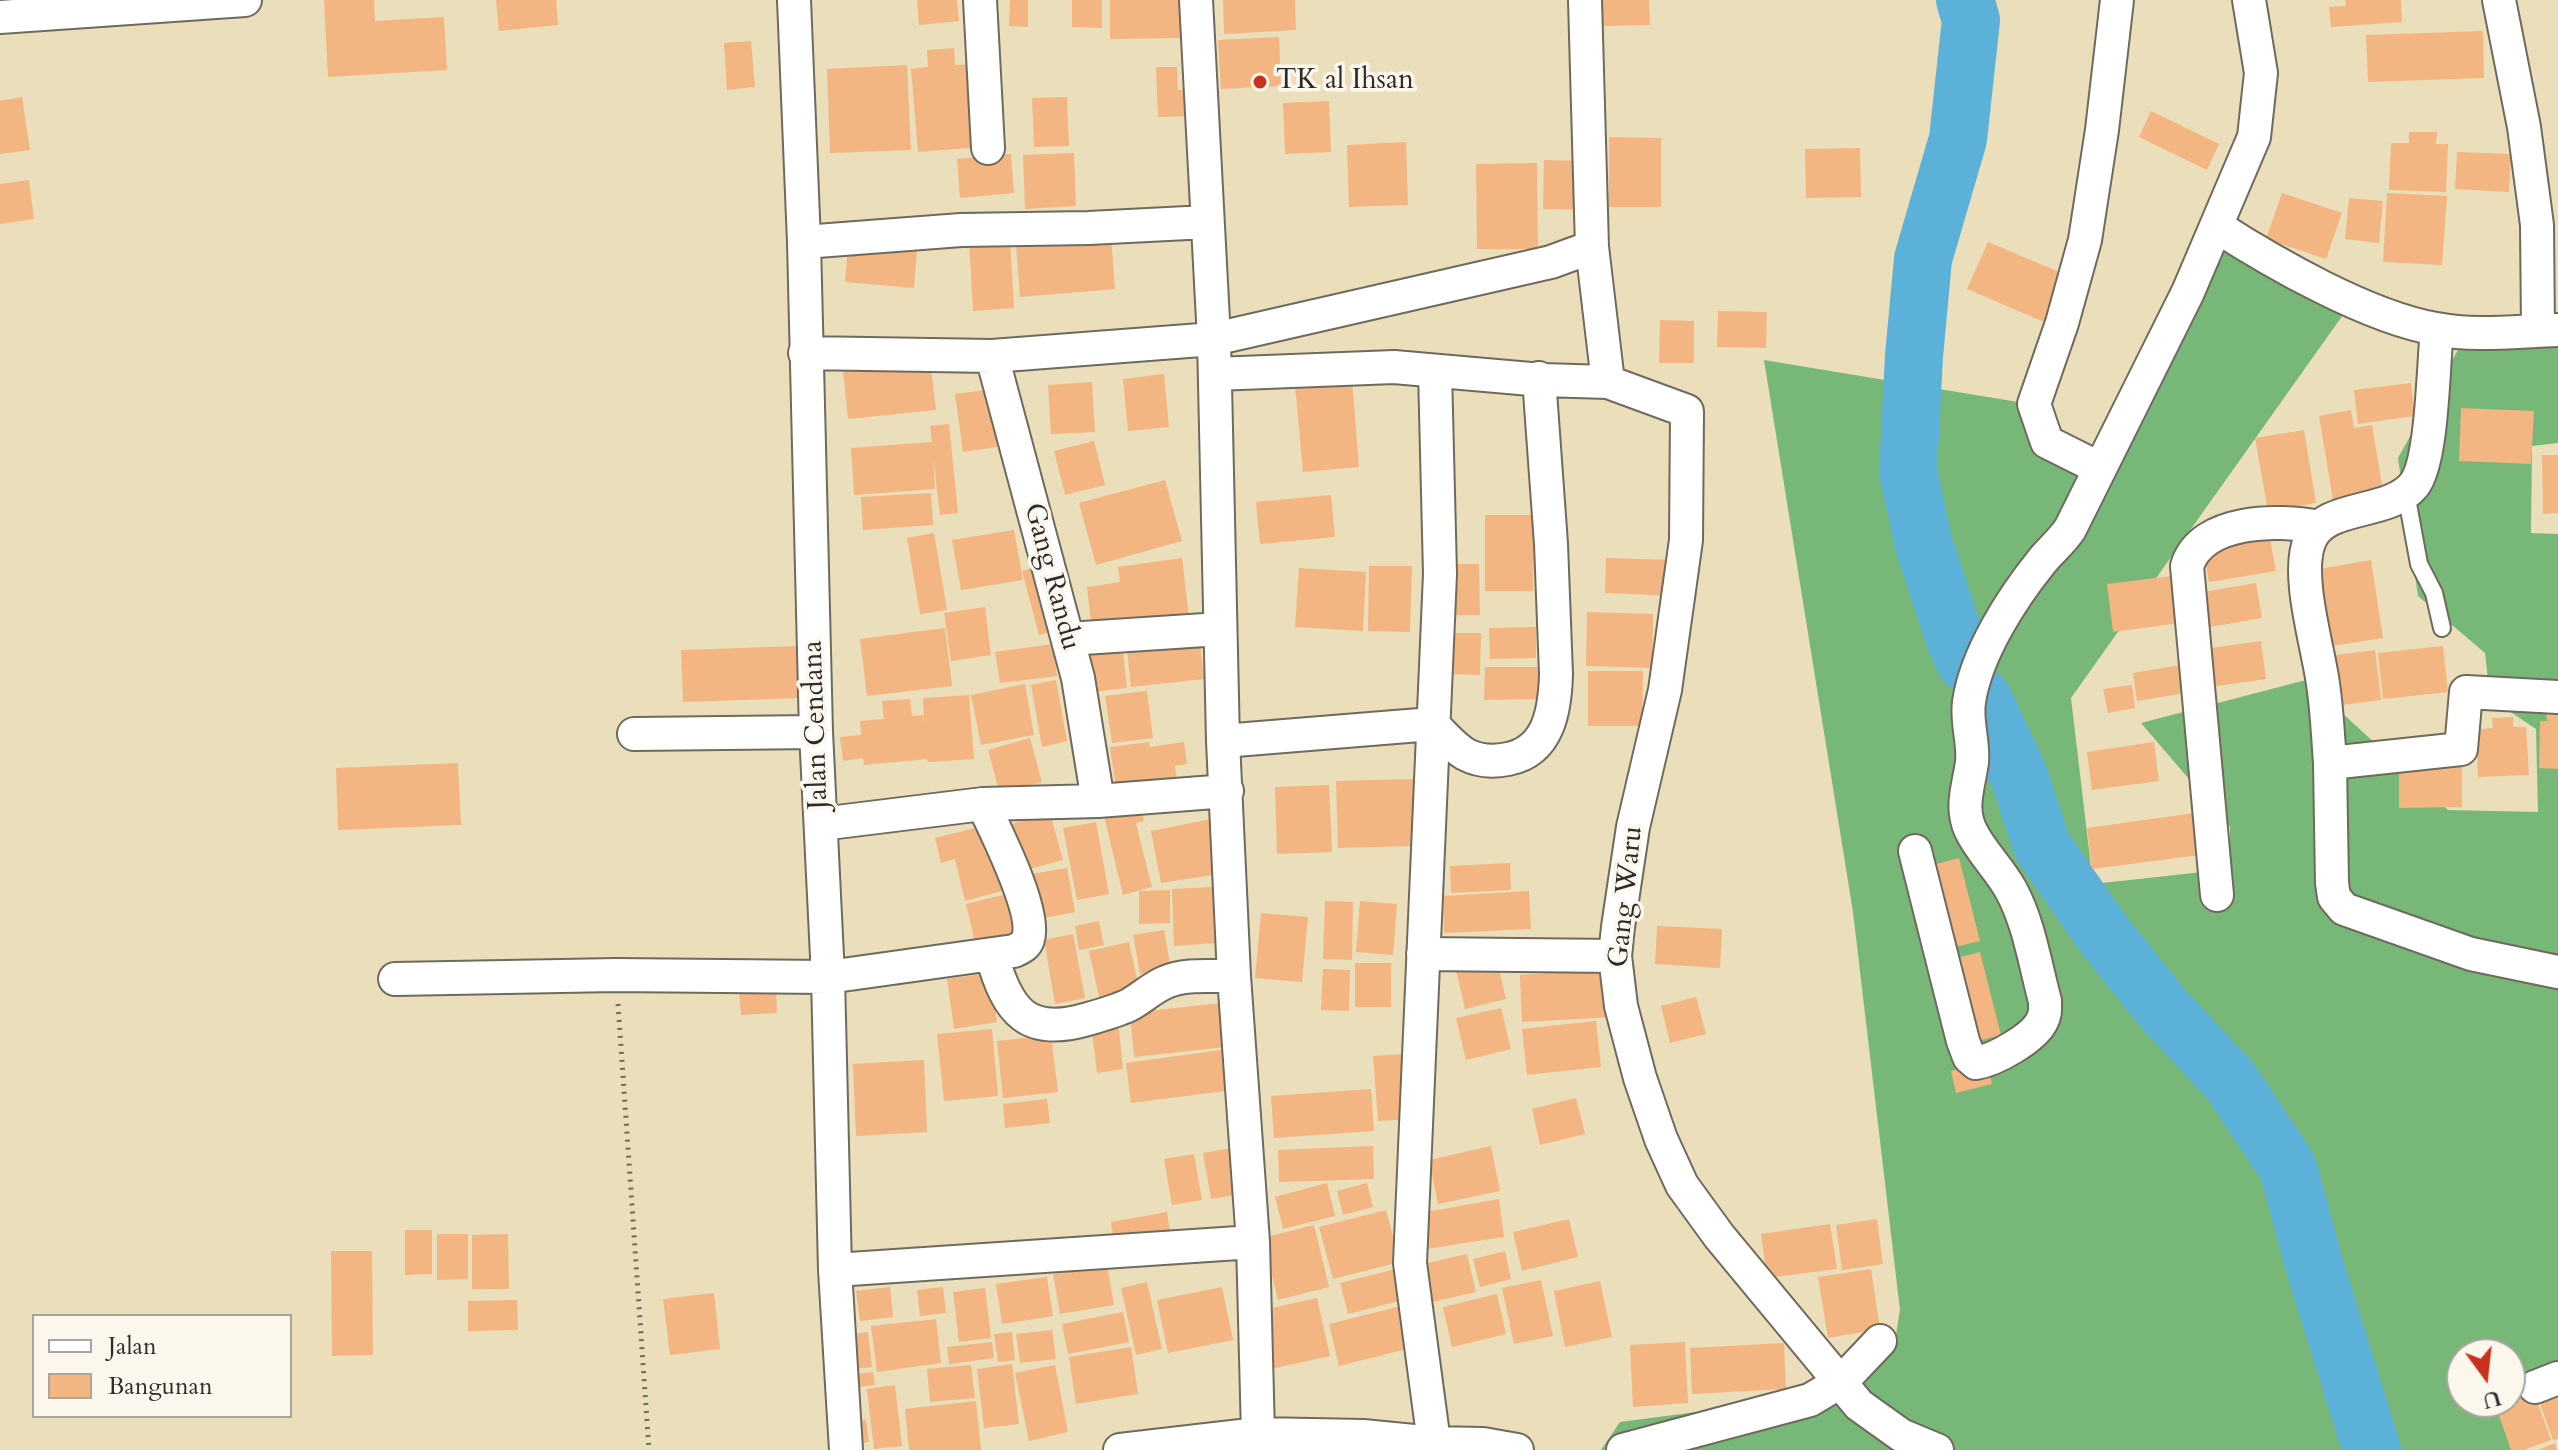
<!DOCTYPE html>
<style>
body{margin:0}
#map{position:relative;width:2558px;height:1450px;overflow:hidden;background:#eadfba;font-family:Cardo,serif}
canvas{display:block}
.legend{position:absolute;left:32px;top:1314px;width:260px;height:104px;box-sizing:border-box;background:#fbf7ec;border:2px solid #a8a59f;margin:0;padding:10px 14px;list-style:none;font-size:24px;color:#2b2b2b}
.legend li{display:flex;align-items:center;gap:16px;height:40px}
.legend b{width:40px;border:2px solid #a8a59f}
.north{position:absolute;left:2446px;top:1338px;width:80px;height:80px;box-sizing:border-box;background:#fbf7ec;border:2px solid #a8a59f;border-radius:50%;rotate:165deg;font-size:22px;font-weight:700;line-height:32px;text-align:center;color:#2b2b2b}
.north::after{content:'';display:block;margin:auto;width:28px;height:36px;background:#c8321e;clip-path:polygon(50% 0,100% 100%,50% 72%,0 100%)}
</style>
<div id="map">
<canvas width="2558" height="1450"></canvas>
<ul class="legend">
<li><b style="height:10px;background:#fff"></b>Jalan</li>
<li><b style="height:22px;background:#f3b581"></b>Bangunan</li>
</ul>
<div class="north">U</div>
</div>
<script>
const g = document.querySelector('canvas').getContext('2d');
g.lineJoin = 'round';
function fillPath(path, color) { g.fillStyle = color; g.fill(path, 'evenodd'); }
function stroke(path, color, width, dash) { g.strokeStyle = color; g.lineWidth = width; g.lineCap = dash ? 'butt' : 'round'; g.setLineDash(dash || []); g.stroke(path); }
function label(font, color, halo, rows, align = 'center') {
  g.font = font + ' Cardo,serif'; g.lineWidth = 7; g.setLineDash([]); g.textBaseline = 'middle'; g.strokeStyle = halo; g.fillStyle = color; for (const [text, x, y, turn = 0] of rows) {
    g.save(); g.translate(x, y); g.rotate((+turn || 0) * Math.PI / 180); g.textAlign = isNaN(turn) ? turn : align; if (halo) g.strokeText(text, 0, 0); g.fillText(text, 0, 0); g.restore();
  }
}
fillPath(new Path2D(`
 M2223,234L2350,305L2071,698L2093,884L2230,869V827L2141,723L2306,680L2448,810L2538,812L2536,729L2490,698L2485,653L2418,596L2398,458L2459,348L2558,342V443L2532,446L2531,533L2558,534V1383L2524,1398L2526,1450H1601L1620,1422L1834,1394L1895,1341L1900,1310L1853,912L1764,360L2030,404L2105,476ZM2462,1354H2510V1402H2462Z`), '#77b778');
stroke(new Path2D(`
 M1965,0L1971,20L1958,139L1923,259L1914,356L1908,472L1924,545L1956,642L1966,663
 M1983,699L2019,776L2042,846L2104,935L2161,1006L2232,1083L2288,1168L2316,1271L2372,1450`), '#5cb1d8', 58);
fillPath(new Path2D(`
 M324,0H374L375,21L444,17L447,70L328,77Z
 M496,0H556L558,25L499,31Z
 M917,0H957L959,21L919,25Z
 M1010,0H1028V27L1009,26Z
 M1072,0H1102V28L1072,27Z
 M1110,0H1179L1180,38L1110,39Z
 M1223,0H1295L1296,30L1224,34Z
 M1602,0H1649L1650,25L1603,26Z
 M2345,0H2401L2402,22L2331,27L2329,7L2346,6Z
 M2483,31L2484,78L2368,82L2366,35Z
 M1279,37L1281,86L1221,89L1218,40Z
 M751,41L755,87L727,90L724,43Z
 M954,48L955,65L974,64L981,147L918,152L911,69L928,67L927,50Z
 M907,65L911,150L830,153L827,69Z
 M1156,67H1177L1178,90H1193L1194,116L1158,117Z
 M22,97L30,150L0,154V101Z
 M1067,97L1069,146L1034,147L1032,98Z
 M1329,101L1331,152L1285,154L1283,103Z
 M2151,111L2219,144L2207,170L2139,137Z
 M2409,132H2437L2436,144H2448L2446,192L2389,190L2391,143H2409Z
 M1609,137L1661,138V207H1609Z
 M1406,142L1408,205L1349,207L1347,145Z
 M1860,148L1861,197L1806,198L1805,149Z
 M2457,152L2511,154L2509,192L2455,189Z
 M1074,153L1076,206L1025,209L1023,155Z
 M1011,154L1014,193L960,198L957,159Z
 M1544,160L1589,161L1588,210L1543,209Z
 M1537,163L1538,249H1477L1476,164Z
 M29,180L34,219L0,224V184Z
 M2282,193L2342,213L2326,259L2266,239Z
 M2387,193L2447,196L2442,265L2383,262Z
 M2349,198L2383,201L2379,243L2345,239Z
 M1111,237L1115,289L1020,297L1016,244Z
 M1010,238L1014,308L973,311L969,241Z
 M1988,242L2064,274L2044,322L1967,289Z
 M848,245L917,250L914,288L845,282Z
 M1718,311L1767,312L1766,348L1717,347Z
 M1660,320L1694,321V363H1659Z
 M930,361L936,410L848,419L843,370Z
 M1164,374L1169,427L1128,431L1123,379Z
 M1352,380L1359,467L1303,472L1295,385Z
 M1092,382L1095,432L1051,434L1048,385Z
 M2411,383L2415,416L2358,424L2354,390Z
 M994,389L1002,446L963,452L955,394Z
 M2461,408L2534,411L2531,464L2459,461Z
 M2351,410L2354,428L2372,425L2384,498L2334,506L2319,416Z
 M949,424L958,513L940,515L933,456L935,489L854,495L851,448L932,442L930,426Z
 M2304,430L2316,503L2268,511L2255,438Z
 M1094,441L1105,485L1065,495L1054,451Z
 M2542,455H2558V513L2543,514Z
 M1165,480L1182,541L1096,565L1079,503Z
 M931,493L933,525L863,530L861,497Z
 M1331,495L1335,537L1260,544L1256,502Z
 M1485,515H1534L1533,591H1485Z
 M1014,530L1023,580L961,590L952,540Z
 M934,533L947,610L920,614L907,538Z
 M2269,534L2276,571L2209,582L2203,546Z
 M1182,558L1189,616L1092,630L1087,587L1120,582L1118,567Z
 M1606,558L1676,560L1675,596L1605,593Z
 M2371,560L2383,638L2326,647L2314,570Z
 M1446,564H1479L1480,615H1445Z
 M1044,565L1061,630L1039,635L1022,571Z
 M1369,566H1412L1410,632L1368,631Z
 M1299,568L1366,572L1363,631L1295,627Z
 M2180,575L2187,622L2113,632L2107,584Z
 M2256,583L2262,618L2198,629L2192,594Z
 M985,607L991,655L951,661L944,613Z
 M1587,612L1653,614L1652,668L1586,666Z
 M1536,627V658L1490,659L1489,628Z
 M945,628L952,686L867,696L860,639Z
 M1447,633H1481L1480,675L1446,674Z
 M1199,634L1204,679L1131,687L1126,641Z
 M2261,641L2266,679L2203,688L2198,650Z
 M1122,643L1127,688L1093,692L1088,647Z
 M1053,644L1057,676L1000,683L995,652Z
 M800,646L802,698L683,702L681,650Z
 M2443,646L2448,692L2383,699L2378,653Z
 M2375,650L2381,700L2335,706L2328,656Z
 M2187,664L2191,692L2137,701L2133,673Z
 M1485,667H1538V699L1484,700Z
 M1588,671H1643L1642,726H1588Z
 M1056,680L1067,741L1042,747L1031,685Z
 M1025,684L1034,735L981,745L971,695Z
 M2132,685L2135,708L2108,713L2103,689Z
 M1147,691L1153,738L1112,743L1105,696Z
 M969,695L974,759L928,762L927,759L864,765L863,758L843,761L840,737L861,735L860,721L884,719L882,701L910,699L912,716L923,715L924,726L923,698Z
 M2546,710H2558V769L2539,768L2540,721H2547Z
 M2513,717V727H2526L2529,775L2478,777L2476,730L2493,728L2492,718Z
 M1030,738L1042,782L1000,794L988,750Z
 M1149,742L1150,747L1184,742L1187,764L1175,766L1178,787L1117,796L1110,747Z
 M2154,742L2159,781L2092,790L2087,752Z
 M458,763L461,825L338,830L336,768Z
 M2399,766H2462V807L2399,808Z
 M1414,779L1416,846L1338,848L1336,781Z
 M1329,785L1332,852L1277,854L1275,787Z
 M1140,807L1144,821L1136,823L1152,887L1123,895L1104,816Z
 M1050,813L1063,860L1018,872L1005,826Z
 M2195,813L2200,855L2092,869L2087,828Z
 M1212,819L1226,873L1161,883L1151,831Z
 M1096,822L1109,894L1077,900L1063,828Z
 M979,827L985,853L1000,849L1009,889L965,901L955,859L941,863L935,838Z
 M1959,858L1980,941L1942,950L1921,868Z
 M1510,863L1511,890L1451,893L1450,866Z
 M1067,868L1075,912L1034,920L1025,875Z
 M1214,887L1216,943L1174,946L1172,889Z
 M1170,890V923L1139,924V891Z
 M1529,891L1531,929L1444,933L1443,896Z
 M1011,893L1021,932L975,942L966,904Z
 M1325,901L1353,902L1352,960L1323,959Z
 M1360,901L1397,904L1393,955L1356,952Z
 M1261,913L1308,917L1302,982L1255,978Z
 M1099,921L1104,945L1079,950L1075,926Z
 M1657,926L1722,929L1720,968L1655,964Z
 M1164,930L1171,969L1140,974L1133,935Z
 M1073,934L1085,998L1055,1004L1044,940Z
 M1129,942L1139,988L1099,997L1089,951Z
 M1980,952L2001,1035L1966,1044L1945,961Z
 M1497,960L1506,999L1465,1009L1456,970Z
 M1355,963H1391V1007H1355Z
 M1323,969L1350,970L1349,1011L1321,1010Z
 M1609,969L1612,1017L1522,1022L1520,975Z
 M990,973L997,1022L954,1029L947,979Z
 M776,986L777,1013L741,1015L739,988Z
 M1696,997L1706,1034L1670,1043L1661,1006Z
 M1230,1002L1235,1046L1134,1057L1130,1013Z
 M1501,1008L1511,1049L1466,1060L1456,1018Z
 M1118,1020L1123,1069L1097,1073L1091,1023Z
 M1596,1021L1601,1067L1527,1075L1522,1029Z
 M992,1029L998,1096L944,1101L937,1034Z
 M1051,1035L1058,1092L1003,1098L997,1041Z
 M1228,1049L1233,1090L1131,1103L1126,1063Z
 M1405,1054L1410,1119L1378,1121L1373,1056Z
 M924,1060L927,1132L856,1136L853,1064Z
 M1987,1062L1992,1084L1956,1093L1951,1071Z
 M1371,1089L1374,1131L1274,1138L1271,1096Z
 M1576,1098L1585,1134L1540,1145L1532,1109Z
 M1047,1099L1050,1123L1005,1128L1003,1104Z
 M1373,1146L1374,1179L1279,1182L1278,1150Z
 M1491,1146L1500,1191L1438,1204L1429,1160Z
 M1232,1148L1240,1194L1211,1199L1203,1153Z
 M1194,1154L1202,1200L1172,1205L1164,1159Z
 M1327,1183L1335,1216L1283,1229L1275,1197Z
 M1367,1183L1373,1207L1343,1215L1337,1191Z
 M1499,1199L1504,1237L1426,1249L1420,1213Z
 M1386,1210L1400,1262L1333,1279L1319,1227Z
 M1167,1212L1171,1239L1115,1249L1111,1222Z
 M1569,1219L1578,1257L1522,1271L1513,1232Z
 M1877,1219L1883,1264L1842,1270L1836,1225Z
 M1830,1224L1837,1269L1767,1278L1761,1234Z
 M1314,1225L1329,1287L1278,1300L1263,1238Z
 M405,1230H432V1274L405,1275Z
 M437,1234H468V1279L437,1280Z
 M508,1234L509,1289H472V1235Z
 M331,1251H372L373,1355L332,1356Z
 M1505,1251L1511,1279L1480,1287L1473,1259Z
 M1467,1254L1476,1292L1428,1303L1419,1265Z
 M1107,1265L1114,1305L1060,1314L1053,1274Z
 M1396,1269L1403,1300L1348,1314L1340,1283Z
 M1871,1269L1880,1329L1828,1338L1818,1277Z
 M1047,1277L1053,1316L1002,1324L996,1284Z
 M1541,1280L1553,1336L1514,1344L1502,1288Z
 M1600,1281L1612,1337L1565,1347L1554,1291Z
 M1147,1282L1162,1349L1136,1355L1121,1288Z
 M890,1287L893,1317L860,1321L856,1291Z
 M943,1287L946,1313L920,1316L917,1290Z
 M1222,1287L1233,1340L1168,1353L1157,1300Z
 M985,1288L991,1338L959,1342L953,1292Z
 M714,1293L720,1349L670,1355L663,1299Z
 M1497,1294L1506,1334L1452,1347L1443,1307Z
 M1317,1298L1330,1356L1271,1369L1258,1311Z
 M517,1300L518,1330L468,1331V1301Z
 M1401,1306L1411,1348L1339,1366L1329,1324Z
 M1123,1312L1129,1342L1068,1354L1062,1324Z
 M936,1319L941,1363L877,1372L871,1326Z
 M1052,1330L1056,1359L1020,1363L1016,1334Z
 M868,1332L872,1367L854,1369L850,1334Z
 M1012,1332L1015,1360L998,1362L994,1334Z
 M992,1342L994,1358L949,1364L947,1347Z
 M1685,1342L1688,1403L1633,1407L1630,1345Z
 M1784,1343L1786,1389L1692,1394L1690,1348Z
 M1131,1347L1138,1394L1076,1404L1069,1357Z
 M1012,1364L1019,1424L984,1428L977,1369Z
 M971,1365L975,1398L930,1402L927,1369Z
 M1055,1365L1068,1432L1029,1441L1015,1373Z
 M873,1372L875,1385L857,1387L855,1374Z
 M895,1385L902,1446L874,1449L867,1389Z
 M2558,1387V1439L2553,1440L2537,1395Z
 M2533,1390L2551,1440L2524,1450H2511L2495,1404L2510,1402V1398Z
 M976,1401L981,1450H909L905,1409Z
 M866,1420L869,1442L857,1444L854,1422Z
 M2555,1443L2557,1450H2538Z`), '#f3b581');
const lane = new Path2D(`
 M2406,493L2419,564L2434,593L2442,628`);
const street = new Path2D(`
 M794,0L804,242L816,732L828,977L835,1270L846,1450
 M980,0L988,148
 M1196,0L1214,339L1223,741L1234,976L1253,1242L1258,1434
 M1585,0L1592,247L1608,382
 M2499,0L2524,127L2537,225L2538,330
 M0,17L245,0
 M2216,226C2275,264 2368,317 2436,329C2475,337 2518,331 2558,330
 M804,242L961,230L1089,228L1207,222
 M2437,330C2433,364 2433,461 2414,485C2389,516 2325,503 2310,540C2295,574 2318,646 2323,684C2327,710 2328,737 2330,763L2461,749L2466,692L2558,697
 M805,353L992,356L1214,339L1551,262L1592,247
 M992,356L1078,678L1098,801
 M1435,371L1440,574L1410,1263L1435,1450
 M1215,374L1394,367L1542,380L1608,382L1687,411L1686,540L1665,690L1633,827L1618,927L1615,956L1621,1006L1640,1078L1661,1139L1682,1185L1719,1236L1859,1405L1901,1435L1937,1450
 M2099,468L2047,442L2034,404L2062,323L2085,240L2102,130L2117,0
 M1068,639L1220,629
 M634,734L816,732
 M1223,741L1432,724C1442,733 1453,747 1465,754C1478,761 1494,762 1508,759C1549,751 1555,710 1556,674L1551,544L1539,378
 M2330,763L2332,883L2334,897L2344,909L2471,954L2558,972
 M821,824L983,804L1098,801L1227,791
 M1915,851L1963,1041L1969,1057L1976,1063C1995,1060 2034,1038 2042,1021C2046,1014 2045,1008 2045,1001C2035,964 2029,923 2011,890C1999,868 1980,851 1970,829C1960,806 1969,785 1972,762C1974,742 1966,722 1969,702C1976,654 2012,598 2042,561C2051,550 2062,541 2070,529L2188,292L2254,137L2261,73L2249,0
 M2217,895L2187,566C2202,519 2278,519 2318,527
 M1423,954L1615,956
 M992,956C1008,1012 1027,1037 1088,1019C1102,1015 1116,1011 1129,1005C1142,998 1153,987 1166,982C1186,973 1213,977 1234,976
 M395,979L616,975L828,977L1014,951C1020,948 1026,946 1028,939C1037,912 996,832 983,804
 M835,1270L1253,1242
 M2535,1387L2558,1378
 M1120,1450L1258,1434L1363,1436L1434,1443L1483,1444L1517,1450
 M1623,1450L1810,1400L1842,1381L1880,1341`);
stroke(lane, '#6e6a5d', 20);
stroke(street, '#6e6a5d', 36);
stroke(new Path2D(`
 M618,1004L649,1450`), '#6e6a5d', 5, [2, 6]);
stroke(lane, '#fff', 16);
stroke(street, '#fff', 32);
for (const [x, y, r, color] of [
 [1260,82,8,"#c8321e"]
]) { const dot = new Path2D(); dot.arc(x, y, r, 0, 2 * Math.PI); g.fillStyle = color; g.fill(dot); stroke(dot, '#fbf7ec', 3); }
label('28px', '#2b2b2b', '#fbf7ec', [
 ["TK al Ihsan",1276,82]
], 'left');
label('28px', '#2b2b2b', '#fbf7ec', [
 ["Gang Randu",1051,577,75],
 ["Jalan Cendana",817,725,-92],
 ["Gang Waru",1627,897,-84]
]);
</script>
